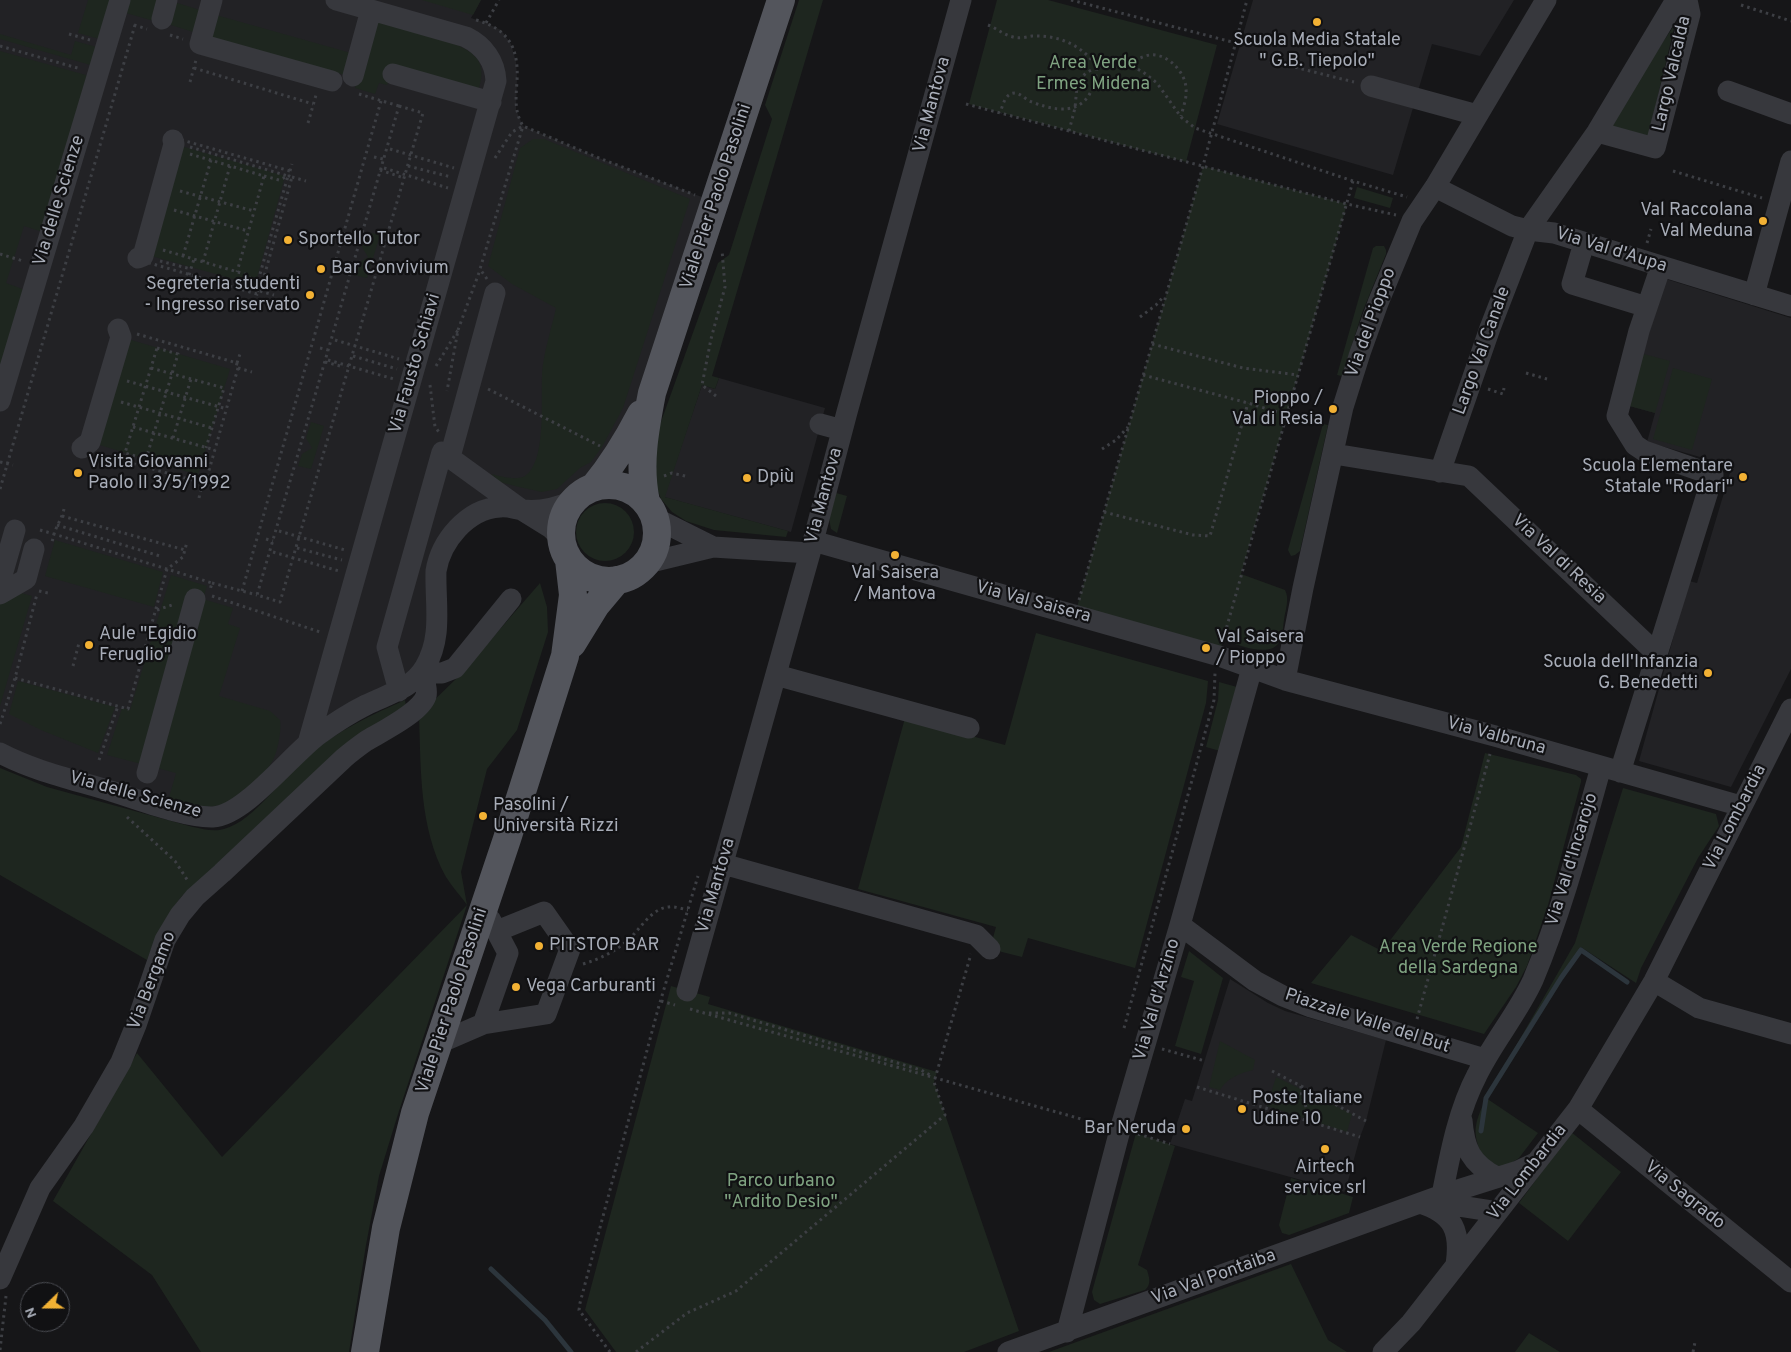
<!DOCTYPE html>
<meta charset="utf-8">
<style>
body{margin:0}
#map{position:relative;width:1791px;height:1352px;overflow:hidden;background:#161618;font-family:Overpass,sans-serif}
canvas{display:block}
.north{position:absolute;left:20px;top:1282px;width:50px;height:50px;box-sizing:border-box;background:#111113;border:1px solid #4d4f55;border-radius:50%;rotate:248deg;font-size:14px;font-weight:700;line-height:20px;text-align:center;color:#a8adb8}
.north::after{content:'';display:block;margin:auto;width:18px;height:22px;background:#f2b134;clip-path:polygon(50% 0,100% 100%,50% 72%,0 100%)}
</style>
<div id="map">
<canvas width="1791" height="1352"></canvas>
<div class="north">N</div>
</div>
<script>
const g = document.querySelector('canvas').getContext('2d');
g.lineJoin = 'round';
function fillPath(path, color) { g.fillStyle = color; g.fill(path, 'evenodd'); }
function stroke(path, color, width, dash) { g.strokeStyle = color; g.lineWidth = width; g.lineCap = dash ? 'butt' : 'round'; g.setLineDash(dash || []); g.stroke(path); }
function label(font, color, halo, rows, align = 'center') {
  g.font = font + ' Overpass,sans-serif'; g.lineWidth = 4.5; g.setLineDash([]); g.textBaseline = 'middle'; g.strokeStyle = halo; g.fillStyle = color; for (const [text, x, y, turn = 0] of rows) {
    g.save(); g.translate(x, y); g.rotate((+turn || 0) * Math.PI / 180); g.textAlign = isNaN(turn) ? turn : align; if (halo) g.strokeText(text, 0, 0); g.fillText(text, 0, 0); g.restore();
  }
}
fillPath(new Path2D(`
 M0,0H481L471,18L486,23L501,30L511,44L516,62L517,77L516,110L523,126L599,158L715,202L652,393L588,489L572,501L511,507L450,536L431,657L224,815L0,753Z
 M1253,0H1514L1480,56L1432,44L1393,175L1217,124Z
 M1666,279L1791,318V669L1731,787L1639,761L1689,581L1697,583L1732,466L1647,442L1655,413L1626,405Z
 M719,378L825,408L791,532L664,497L702,385L715,389Z
 M1230,979L1268,1003L1285,1011L1386,1040L1366,1121L1360,1137L1345,1192L1170,1144L1185,1099L1192,1101Z`), '#222225');
fillPath(new Path2D(`
 M88,0H114L103,40L78,33Z
 M130,0H160L154,21L126,13Z
 M422,0H481L473,15Z
 M799,0H823L712,376L719,378L715,389L702,385L665,497L788,531L786,537L714,530L686,521L672,512L661,499L656,486L653,444L718,263L729,255L772,119L765,105Z
 M997,0H1048L1217,45L1186,162L969,104Z
 M174,2L200,10L193,32L168,24Z
 M216,15L351,53L345,75L210,37Z
 M374,20C396,26 468,41 478,60C485,72 480,85 476,97L391,73L387,85L379,83L375,94L355,88Z
 M1675,24L1648,137L1606,127Z
 M0,34L71,55L75,41L100,48L94,66L0,39Z
 M0,51L93,77L46,233L24,226L6,283L28,291L0,385Z
 M533,139H544L690,199L632,380L623,408L602,447L591,462L580,468L557,489L542,492L515,486L500,482L491,474C500,476 516,481 525,476C549,460 539,389 543,364C546,345 552,326 556,308L512,284L488,266L520,148Z
 M174,144L285,176L255,285L144,254Z
 M1203,166L1347,204L1241,574L1285,590C1290,599 1285,611 1284,620C1283,627 1283,634 1280,640C1273,660 1236,644 1223,640L1219,656L1075,614Z
 M1357,187L1393,198L1390,208L1354,198Z
 M367,232L380,235L367,278L354,275L358,263L368,257L362,247Z
 M1376,246H1384L1386,250V254L1362,313L1342,376L1337,375L1373,248Z
 M121,337L230,369L198,475L90,442Z
 M1640,353L1670,361L1655,413L1626,405Z
 M1673,368L1712,379L1692,450L1653,439Z
 M311,422L324,426L311,469L298,466L302,454L312,448L306,438Z
 M1323,424L1328,425L1300,551L1295,555L1291,556L1288,550Z
 M836,493L847,496L837,533L831,529L829,518Z
 M576 532a29 29 0 1 1 58 0a29 29 0 1 1-58 0Z
 M55,540L163,572L154,607L45,576Z
 M171,575L207,586L203,599L233,608L228,624L240,628L219,696L270,711L280,720C282,730 277,757 270,765C258,782 236,803 215,806C200,809 183,803 168,801L176,773L107,755L122,708L130,710Z
 M540,583L547,607L548,632L517,730L487,769L461,872L467,905L398,1114L379,1176L366,1245L349,1352H201L152,1275L53,1201L137,1053L222,1157L467,905C461,896 452,887 446,877C419,828 421,769 419,715L461,674Z
 M21,593L32,596L0,706V603Z
 M1036,633L1208,681L1206,703L1135,968L1028,938L1022,957L990,949L996,927L858,889L905,718L1005,745Z
 M18,681L115,707L98,753L41,730L9,714Z
 M1219,682L1237,687L1220,751L1206,747L1218,700Z
 M405,700L406,706L182,896C166,916 156,936 147,960L0,875V768L47,787L193,827C203,829 214,832 224,829C255,821 283,775 309,754C338,731 371,715 405,700Z
 M1485,753L1576,775L1581,779V782L1548,905L1527,966L1516,987L1484,1034L1311,983L1351,935L1382,951L1461,847Z
 M1623,788L1716,814L1719,826L1698,858L1641,968L1636,983L1581,947L1486,1098L1538,1133L1519,1158L1504,1168L1484,1161C1472,1132 1473,1127 1486,1098L1575,943Z
 M1189,951L1223,978L1201,1054L1175,1046L1194,981L1181,977Z
 M671,986L710,997L708,1004L937,1072L934,1082L1019,1331L964,1352H616L585,1310Z
 M1220,1041L1255,1060L1253,1070C1240,1073 1227,1078 1220,1090L1209,1087Z
 M1276,1077L1352,1114L1347,1132L1267,1106Z
 M1571,1132L1621,1172L1568,1241L1519,1203Z
 M1136,1133L1175,1146L1138,1265L1147,1270C1149,1277 1152,1284 1145,1290L1100,1304L1094,1300L1092,1292Z
 M1291,1178L1353,1197L1349,1213L1289,1235L1282,1233L1279,1225Z
 M1291,1264L1328,1340L1347,1352H1049Z
 M1529,1333L1560,1352H1515Z`), '#1e261f');
stroke(new Path2D(`
 M1481,1131L1486,1098L1561,978L1581,950L1627,982
 M491,1269L545,1320L571,1352`), '#2c353c', 5);
stroke(new Path2D(`
 M1071,0L1236,43
 M1741,5L1791,21
 M476,20C508,29 519,47 517,81C516,98 514,111 523,126L599,158L695,195
 M486,23L499,0
 M134,25L147,29
 M988,25C996,28 1004,35 1013,37C1019,39 1026,37 1032,36C1059,35 1082,45 1097,67C1093,111 1068,116 1032,102C1026,100 1020,93 1015,93C1005,93 1003,105 1000,113
 M69,34L90,40
 M170,35L183,39
 M0,46L81,69
 M1270,61L1354,82
 M1129,64C1135,61 1142,56 1150,55C1168,53 1186,73 1186,89C1187,98 1183,108 1181,116
 M194,68L313,104
 M190,82L196,60
 M359,94L399,106
 M966,104L1347,204L1396,215
 M399,106L423,113L280,602L257,595Z
 M308,123L316,95
 M1069,131L1075,108L1077,86L1081,78L1086,73L1097,67L1111,64H1128L1143,72L1157,83L1181,117L1195,128L1353,181
 M175,138L290,171L289,176L292,177L260,291L257,290V294L139,260L137,256L170,143Z
 M190,147L288,176L256,288
 M390,149L454,168
 M190,154L264,176L237,272
 M374,157L383,159
 M495,158L512,132L523,126
 M408,166L451,177
 M384,168L448,188
 M380,170L404,178
 M290,171L292,164
 M1673,171L1762,198
 M264,176L279,180L288,176
 M292,177L306,181
 M180,191L254,211
 M174,210L248,231
 M1647,243L1651,229
 M163,250L248,275L257,290
 M0,254L23,261
 M183,256L211,160
 M160,261L191,269
 M203,262L230,166
 M189,275L194,259
 M487,279L480,269L523,126
 M260,291L274,295
 M253,308L257,294
 M1140,317L1156,305L1164,296
 M458,330L480,270
 M137,334L237,363L236,367L238,368L206,481L203,480L199,498
 M335,340L399,359
 M1152,344L1243,368L1298,375
 M157,348L178,354L146,459L125,453Z
 M320,348L328,350
 M353,356L397,369
 M328,360L394,379
 M325,362L344,367
 M237,363L240,354
 M436,366L458,330L447,391
 M151,368L224,388L206,448
 M238,368L252,372
 M1526,373L1547,379
 M1143,375L1248,403L1287,415
 M127,381L227,409
 M430,385L435,427L439,432
 M488,389L600,446
 M1488,389L1503,394L1504,388
 M716,396L702,385L711,339L725,287L722,250
 M121,402L212,428
 M133,427L215,450
 M173,438L191,379
 M1102,449L1116,440L1128,427
 M102,455L203,483
 M0,462L13,465
 M664,476L672,473L689,477
 M206,481L219,484
 M0,489L135,25
 M64,509C62,518 57,525 54,534L212,583L210,590
 M1104,512L1193,535L1210,536L1248,403
 M62,516L185,550
 M57,525L160,556
 M40,530L54,534L52,542
 M279,531L345,550
 M266,539L273,541
 M297,548L342,560
 M273,552L339,571
 M212,583L257,595
 M39,591L48,593
 M242,591L381,101
 M212,596L323,633
 M1079,600L1203,166L1247,0
 M157,610L175,604
 M1223,640L1353,181L1407,197
 M73,666L79,643
 M15,678L128,709L167,569L183,557L187,542
 M0,724L15,678L37,594
 M99,760L118,706
 M127,817L175,861L188,881
 M583,964C600,959 614,952 627,941C640,930 651,908 669,907C675,906 682,909 688,910
 M661,1001L675,1005
 M690,1009L1099,1124
 M709,1013H729L921,1070L930,1075
 M1417,1019L1490,754
 M1124,1028L1214,700L1215,673
 M1162,1049L1205,1061
 M1272,1071L1301,1086C1300,1102 1311,1107 1306,1121
 M1301,1086L1366,1121
 M1197,1087L1360,1137
 M1138,1134L1170,1144
 M0,1350L6,1296
 M610,1352L579,1310L580,1303L658,1009L698,876
 M636,1352L687,1313L736,1291L945,1115L934,1082L971,954
 M1693,1352L1695,1342`), '#3d3f44', 3, [2.5, 4]);
stroke(new Path2D(`
 M212,0L200,44L332,81
 M162,19L167,0
 M393,74L491,102
 M353,76L371,10
 M1371,86L1477,115
 M1728,91L1791,114
 M1597,132L1655,148L1690,14L1687,0
 M1435,187L1512,226L1528,230L1554,233L1791,306
 M1584,243L1572,284L1647,307
 M138,258L143,256L174,144L173,140
 M1754,295L1791,161
 M0,401L120,0
 M820,424L842,430
 M82,448L90,442L121,337L118,329
 M1334,454L1469,476L1657,654L1620,772
 M450,457L495,293
 M1440,472L1490,328L1528,230L1597,132L1676,0
 M655,518L713,547
 M813,541L1219,656L1285,680L1495,736L1741,806
 M647,563L713,547L810,553
 M0,582L15,530
 M0,594L26,579L34,549
 M1657,654L1713,475L1644,451L1635,445L1617,416L1639,331L1661,266
 M776,675L969,728
 M1285,680L1303,588L1343,407L1360,353L1378,303L1412,221L1435,187L1546,0
 M399,691L387,647L442,452L522,510L551,528L561,538
 M308,743L496,81C495,61 484,46 466,37L336,0
 M0,753C36,772 76,780 114,792C139,800 187,818 213,817C244,816 291,755 318,735C333,724 350,713 366,705C388,694 412,689 425,667C443,637 435,604 436,571C441,541 467,509 500,507C508,506 515,509 523,510C541,512 556,508 572,501
 M147,773L195,599
 M723,864L976,935L990,949
 M1180,925L1255,981L1283,996L1311,1007L1485,1059
 M1654,981L1699,1008L1791,1034
 M687,991L810,553L847,412L961,0
 M483,1024L546,1014L570,949L544,912L497,931
 M439,1043L483,1024L508,953L490,919
 M1578,1109L1791,1282
 M1462,1120C1464,1148 1471,1164 1497,1177
 M1442,1195C1450,1155 1458,1111 1477,1075C1493,1042 1518,1013 1533,980C1562,911 1581,838 1601,767
 M1420,1203C1454,1214 1461,1231 1456,1265
 M1428,1203H1440L1498,1212
 M0,1279L40,1188L84,1126L121,1062L136,1025L165,940L180,915L195,897L222,873L344,758C351,752 359,746 366,741C381,732 420,713 426,696C428,689 424,679 422,673H442L455,668L511,599
 M1067,1332L1120,1130L1180,925L1252,668
 M1008,1352L1442,1195L1518,1171L1535,1163
 M1383,1352L1411,1323L1578,1109L1654,981L1791,709`), '#37383d', 21);
stroke(new Path2D(`
 M561 533a48 48 0 1 1 96 0a48 48 0 1 1-96 0Z
 M594,487C613,464 627,441 641,414
 M646,502C638,465 645,429 652,393L781,0
 M572,644L596,605L617,580
 M365,1352L386,1228L415,1113L507,839L565,656L573,595L569,560`), '#53555c', 28);
for (const [x, y, r, color] of [
 [1317,22,5,"#f2b134"],
 [1763,221,5,"#f2b134"],
 [288,240,5,"#f2b134"],
 [321,269,5,"#f2b134"],
 [310,295,5,"#f2b134"],
 [1333,409,5,"#f2b134"],
 [78,473,5,"#f2b134"],
 [1743,477,5,"#f2b134"],
 [747,478,5,"#f2b134"],
 [895,555,5,"#f2b134"],
 [89,645,5,"#f2b134"],
 [1206,648,5,"#f2b134"],
 [1708,673,5,"#f2b134"],
 [483,816,5,"#f2b134"],
 [539,946,5,"#f2b134"],
 [516,987,5,"#f2b134"],
 [1242,1109,5,"#f2b134"],
 [1186,1129,5,"#f2b134"],
 [1325,1149,5,"#f2b134"]
]) { const dot = new Path2D(); dot.arc(x, y, r, 0, 2 * Math.PI); g.fillStyle = color; g.fill(dot); stroke(dot, '#111113', 2); }
label('18px', '#a8adb8', '#111113', [
 ["Scuola Media Statale",1317,41,"center"],
 ["\" G.B. Tiepolo\"",1317,62,"center"],
 ["Val Raccolana",1753,211,"right"],
 ["Val Meduna",1753,232,"right"],
 ["Sportello Tutor",298,240],
 ["Bar Convivium",331,269],
 ["Segreteria studenti",300,285,"right"],
 ["- Ingresso riservato",300,306,"right"],
 ["Pioppo /",1323,399,"right"],
 ["Val di Resia",1323,420,"right"],
 ["Visita Giovanni",88,463],
 ["Paolo II 3/5/1992",88,484],
 ["Scuola Elementare",1733,467,"right"],
 ["Statale \"Rodari\"",1733,488,"right"],
 ["Dpiù",757,478],
 ["Val Saisera",895,574,"center"],
 ["/ Mantova",895,595,"center"],
 ["Aule \"Egidio",99,635],
 ["Feruglio\"",99,656],
 ["Val Saisera",1216,638],
 ["/ Pioppo",1216,659],
 ["Scuola dell'Infanzia",1698,663,"right"],
 ["G. Benedetti",1698,684,"right"],
 ["Pasolini /",493,806],
 ["Università Rizzi",493,827],
 ["PITSTOP BAR",549,946],
 ["Vega Carburanti",526,987],
 ["Poste Italiane",1252,1099],
 ["Udine 10",1252,1120],
 ["Bar Neruda",1176,1129,"right"],
 ["Airtech",1325,1168,"center"],
 ["service srl",1325,1189,"center"]
], 'left');
label('18px', '#7fa381', '#111113', [
 ["Area Verde",1093,64],
 ["Ermes Midena",1093,85],
 ["Area Verde Regione",1458,948],
 ["della Sardegna",1458,969],
 ["Parco urbano",781,1182],
 ["\"Ardito Desio\"",781,1203]
]);
label('18px', '#a8adb8', '#111113', [
 ["Largo Valcalda",1673,74,-77],
 ["Via Mantova",933,105,-75],
 ["Viale Pier Paolo Pasolini",717,197,-72],
 ["Via delle Scienze",60,201,-73],
 ["Via Val d'Aupa",1611,251,17],
 ["Via del Pioppo",1372,323,-70],
 ["Largo Val Canale",1483,351,-70],
 ["Via Fausto Schiavi",416,364,-74],
 ["Via Mantova",825,496,-75],
 ["Via Val di Resia",1558,560,43],
 ["Via Val Saisera",1033,603,15],
 ["Via Valbruna",1496,737,15],
 ["Via delle Scienze",135,796,15],
 ["Via Lombardia",1736,818,-63],
 ["Via Val d'Incarojo",1573,860,-73],
 ["Via Mantova",717,886,-74],
 ["Via Bergamo",153,981,-69],
 ["Via Val d'Arzino",1158,1000,-74],
 ["Viale Pier Paolo Pasolini",453,1001,-72],
 ["Piazzale Valle del But",1367,1022,18],
 ["Via Lombardia",1528,1173,-52],
 ["Via Sagrado",1684,1196,39],
 ["Via Val Pontaiba",1214,1278,-20]
]);
</script>
